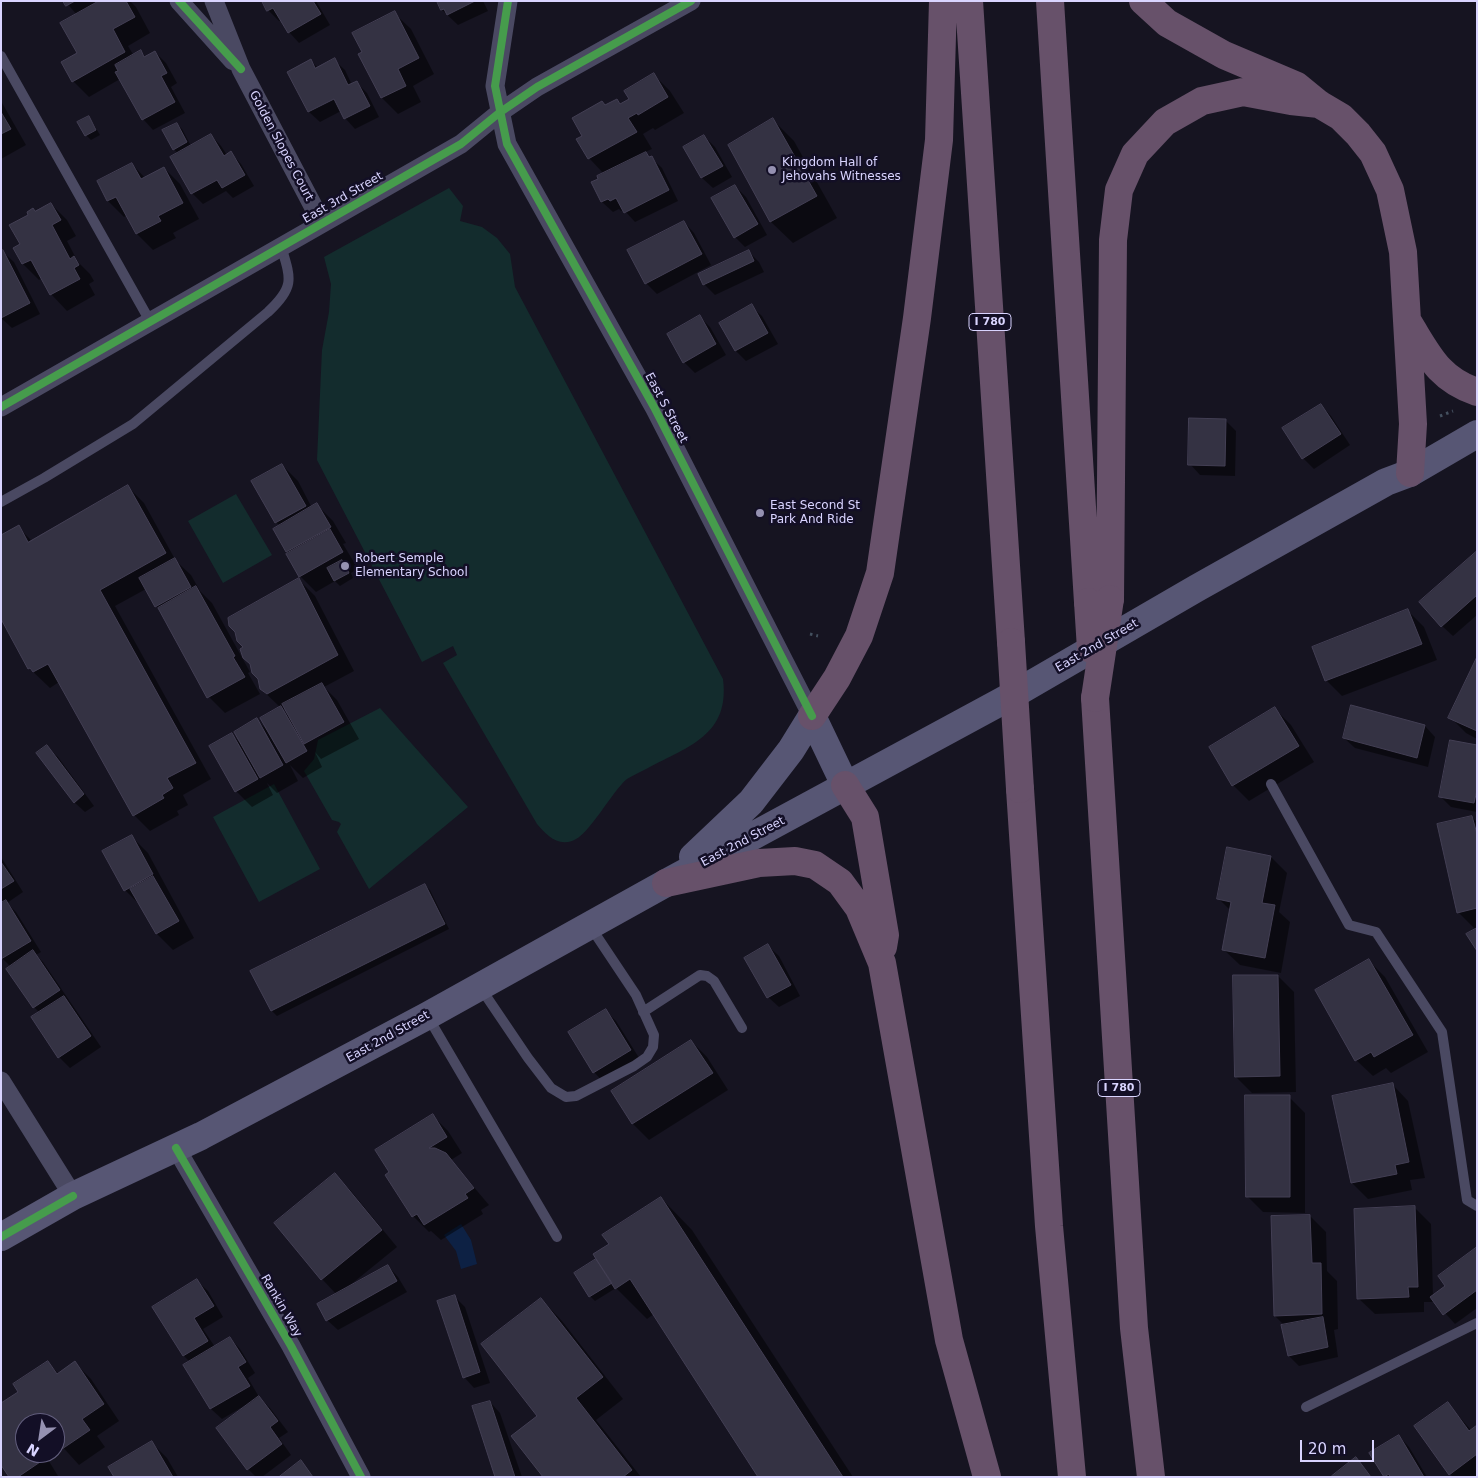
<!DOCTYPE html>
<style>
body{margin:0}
#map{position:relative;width:1478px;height:1478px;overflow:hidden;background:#161421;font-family:"DejaVu Sans",sans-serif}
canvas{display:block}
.frame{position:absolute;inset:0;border:2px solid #d9d4ff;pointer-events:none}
.north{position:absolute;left:15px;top:1413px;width:50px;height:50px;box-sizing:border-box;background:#130f26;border:1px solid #625e7d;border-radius:50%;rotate:211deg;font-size:14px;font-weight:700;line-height:20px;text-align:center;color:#d9d4ff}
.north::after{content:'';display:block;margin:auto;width:18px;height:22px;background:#9591b1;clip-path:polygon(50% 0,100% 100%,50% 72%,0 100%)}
.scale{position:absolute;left:1300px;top:1440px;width:74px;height:22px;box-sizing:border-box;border:2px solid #d9d4ff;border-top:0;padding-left:6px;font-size:15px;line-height:18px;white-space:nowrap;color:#d9d4ff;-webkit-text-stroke:4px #130f26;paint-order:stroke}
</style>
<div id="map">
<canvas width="1478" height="1478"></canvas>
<div class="frame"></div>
<div class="north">N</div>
<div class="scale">20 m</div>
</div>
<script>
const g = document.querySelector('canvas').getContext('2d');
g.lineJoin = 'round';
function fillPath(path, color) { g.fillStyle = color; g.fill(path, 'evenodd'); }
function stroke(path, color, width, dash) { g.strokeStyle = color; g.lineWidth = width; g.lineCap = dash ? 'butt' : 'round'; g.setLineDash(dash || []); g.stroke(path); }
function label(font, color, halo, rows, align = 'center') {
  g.font = font + ' "DejaVu Sans",sans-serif'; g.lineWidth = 5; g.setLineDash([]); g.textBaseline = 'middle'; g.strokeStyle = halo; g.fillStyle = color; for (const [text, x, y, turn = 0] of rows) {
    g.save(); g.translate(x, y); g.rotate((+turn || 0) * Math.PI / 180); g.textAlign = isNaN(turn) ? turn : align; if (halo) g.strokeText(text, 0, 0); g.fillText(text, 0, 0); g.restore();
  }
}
fillPath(new Path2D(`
 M449,188L463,206L460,221L482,227L497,238L510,254L515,287L723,679C730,735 689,746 648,768C641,772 633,775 627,779C612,791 589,836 572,841C556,846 546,834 537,824L443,663L457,655L453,646L422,662L317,460L322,350L329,312L331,284L324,257Z
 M236,494L272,555L223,583L188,521Z
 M380,708L468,807L369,889L337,832L341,824L339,822L332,820L304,771L314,759L318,740Z
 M274,784L320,869L259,902L213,817Z`), '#132c2d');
fillPath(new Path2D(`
 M461,1224L471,1240L477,1264L461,1269L456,1251L444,1235Z`), '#0d2144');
fillPath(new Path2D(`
 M65,1H130L136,7L150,33L128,46L134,56L140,52L146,57L155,52L166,63L177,83L171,87L185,113L153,130L143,119L120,79L89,97L73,81L79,53L77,15Z
 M263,1H316L330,25L299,43L289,32L281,20L279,21L268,10Z
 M438,1H483L488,11L458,25L442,10Z
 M394,13L411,29L434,74L413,86L421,102L398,114L382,98L360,55Z
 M334,60L345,70L352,85L357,83L367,93L379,117L355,129L345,118L341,111L320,122L309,112L289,72L311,61L318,68Z
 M654,75L670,91L684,113L655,130L653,128L643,134L652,149L645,152L662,168L678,201L635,222L624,210L621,211L619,209L613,212L602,202L593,183L600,179L604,174L589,158L584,137L606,106L617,100L621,105L630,99Z
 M1,101L26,145L1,159Z
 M88,118L93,123L100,135L91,140L86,135Z
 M773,120L794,141L837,218L793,243L771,222L730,145Z
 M177,124L182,129L191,146L211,135L221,146L227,155L231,153L241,164L254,186L233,198L226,191L203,204L192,193L178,154L174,149Z
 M704,136L715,147L732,177L713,188L702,178L685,147Z
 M132,164L145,178L164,168L180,184L199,219L173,233L176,238L153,250L137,234L127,215L124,217L108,201L98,182Z
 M735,186L746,197L767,235L745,247L735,237Z
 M51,204L67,220L76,236L67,241L78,262L90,274L94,281L89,284L95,295L67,311L51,294L42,278L39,280L23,264L15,248L21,244L35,212Z
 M684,222L694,233L711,265L657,294L646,283Z
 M3,252L14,262L40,314L12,328L1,318Z
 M749,252L759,262L764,272L715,295L704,284Z
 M751,306L762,316L778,344L746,361L736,351L720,324Z
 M700,317L710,327L726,355L695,373L684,362Z
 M1321,405L1331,416L1350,445L1314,469L1303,458Z
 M1225,420L1236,431L1235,476L1200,475L1190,464Z
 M282,465L298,481L312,508L317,505L333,521L346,543L343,544L358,569L351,573L353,578L340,586L335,581L316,592L300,576L287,551L280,526L276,522Z
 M128,487L144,503L176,561L191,575L200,591L212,603L250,672L248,673L260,694L225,713L209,697L162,612L156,606L146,589L115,606L211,779L183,795L188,805L177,811L179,815L150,831L134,815L59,682L50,688L29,668L18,527L32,541Z
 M1477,552V615L1453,636L1442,626Z
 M299,580L315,596L354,671L324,687L337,700L359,739L321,759L315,752L322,767L303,778L290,765L298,781L277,793L267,783L273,795L252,807L236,791L232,734L241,744L257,720L268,731L281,708L261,689ZM286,708L289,716L283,710Z
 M1408,611L1424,627L1437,660L1342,696L1326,680Z
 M1477,660V739L1466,733L1450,717Z
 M1352,707L1425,726L1435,737L1428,767L1355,748L1344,738Z
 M1275,709L1291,725L1314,762L1249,801L1233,785Z
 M1477,746V812L1451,807L1440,796Z
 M47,747L58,757L94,806L85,812L74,802Z
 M1472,817L1477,822V949L1476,930L1458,912Z
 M132,837L148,853L194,938L173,950L157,934L140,905L125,890Z
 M1,857L23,892L7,903L16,912L41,952L36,955L43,962L101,1047L70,1068L59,1057L40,1013L34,1007L11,967L1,957Z
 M1271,857L1287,873L1279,912L1290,922L1281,973L1240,965L1223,949L1231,911L1219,899Z
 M425,885L430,890L449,929L277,1016L272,1011L252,972Z
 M768,946L779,956L800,996L779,1007L768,997Z
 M1369,961L1385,977L1428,1052L1391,1073L1386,1068L1373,1076L1356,1060Z
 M1278,976L1294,992L1296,1092L1252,1093L1236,1077Z
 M606,1011L616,1021L641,1061L604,1083L594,1072Z
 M691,1041L707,1057L728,1090L649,1140L633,1124L612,1091Z
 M1392,1084L1408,1101L1425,1178L1410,1180L1412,1190L1368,1199L1352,1183Z
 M1289,1097L1305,1113V1213L1263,1212L1247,1196Z
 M432,1115L448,1131L462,1153L451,1160L489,1205L481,1210L483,1214L441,1240L431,1231L429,1232L413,1216Z
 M335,1175L351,1191L397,1247L349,1286L350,1287L388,1266L398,1277L407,1292L338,1330L327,1320L337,1295L322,1279L276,1224Z
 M661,1198L692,1230L853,1477H760L654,1314L647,1319L616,1288L595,1301L590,1296L576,1274L596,1260Z
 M1415,1208L1431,1224L1433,1296L1447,1286L1477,1249V1308L1455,1324L1435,1302H1424V1312L1375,1314L1358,1298Z
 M1310,1216L1326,1232L1327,1271L1337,1281L1338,1329L1334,1330L1338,1357L1299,1366L1289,1356L1285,1326L1275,1316Z
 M197,1281L208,1291L223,1317L203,1329L215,1347L230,1338L240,1349L255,1373L248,1378L259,1397L270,1408L288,1432L279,1438L291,1455L262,1477H256L248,1469L249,1403L222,1419L211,1409L185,1365L190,1362L184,1356Z
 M455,1297L465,1307L490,1383L474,1388L464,1377Z
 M541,1299L562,1321L623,1399L596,1420L641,1477H545L539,1417Z
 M48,1363L59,1374L75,1363L91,1379L119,1421L97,1436L105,1447L79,1465L59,1443L55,1446V1423H25V1453H44L58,1476L10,1477L20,1392Z
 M490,1402L500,1413L522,1477H497Z
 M1448,1404L1471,1430L1477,1426V1477H1453L1450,1474Z
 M1399,1436L1409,1447L1427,1477H1386L1371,1453Z
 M151,1442L167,1458L178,1477H116Z
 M1356,1459L1372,1477H1334Z`), '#0007');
const building = new Path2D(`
 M63,1H75L66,6Z
 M99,1H126L135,17L113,29L125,52L72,82L61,62L77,53L60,23Z
 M262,1H313L321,14L288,33L273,8L267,11Z
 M437,1H475L447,15L444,9L441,10Z
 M395,11L419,58L398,69L406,86L381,98L358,54L362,52L352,33Z
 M141,50L144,57L155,51L167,73L161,76L175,102L142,120L115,72L118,71L115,65Z
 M335,58L348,85L357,81L370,106L344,119L334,99L308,112L287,72L311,59L315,68Z
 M654,73L668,97L638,115L637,113L628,118L637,132L588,159L576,139L582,136L572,118L602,101L605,105L617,99L620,104L629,99L624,91Z
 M1,112L11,129L1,134Z
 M89,116L96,130L85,136L77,122Z
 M773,118L817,196L770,222L728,145Z
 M177,123L187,142L173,150L162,130Z
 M211,134L224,156L231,151L245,175L222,188L217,180L191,194L170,157Z
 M704,135L723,166L701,178L683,147Z
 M646,152L649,157L652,156L669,190L624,213L616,198L610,201L608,199L601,202L591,182L598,179L597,176Z
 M132,163L141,179L164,167L183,203L158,216L161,221L136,234L116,197L107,201L97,181Z
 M735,185L758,224L734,238L711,198Z
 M51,203L61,220L52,225L70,259L74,256L79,265L74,268L80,279L50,295L31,260L22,264L13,248L20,244L9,225L28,215L27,212L33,208L35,211Z
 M684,221L702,254L645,284L627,250Z
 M3,250L30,303L1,318V251Z
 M749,250L754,261L703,285L698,274Z
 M752,304L768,333L735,351L719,323Z
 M700,315L716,344L683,363L667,334Z
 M1321,404L1341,434L1302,459L1282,428Z
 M1189,418L1226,419L1225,466L1188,465Z
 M282,464L306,506L275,523L251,481Z
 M128,485L166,553L100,590L196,763L167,778L173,788L162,795L164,798L133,816L48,664L33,672L30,668L28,669L1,619V535L19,525L28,542Z
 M317,503L331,527L286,552L273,529Z
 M330,529L343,552L299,577L286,554Z
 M1477,551V595L1441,627L1419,602Z
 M175,558L191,587L155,607L139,578Z
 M342,560L349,573L334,581L327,568Z
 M299,578L338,655L267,694L260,689L258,679L252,673L250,664L243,658L240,649L243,647L237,641L235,632L229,626L228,618Z
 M196,586L235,656L233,657L245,677L207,698L158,608Z
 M1408,609L1422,644L1325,681L1312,647Z
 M1477,657V731L1448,718Z
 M322,683L344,722L304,744L282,704Z
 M1351,705L1425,725L1417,758L1343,738Z
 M281,706L307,751L286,763L260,718Z
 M1275,707L1299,746L1232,786L1209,747Z
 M257,718L283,765L260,778L234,732Z
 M232,733L258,779L235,792L209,746Z
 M1450,740L1477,745V790L1474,803L1439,797Z
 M47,745L84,794L74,803L36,753Z
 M1472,816L1477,834V908L1457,913L1437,824Z
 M132,835L153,874L124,891L102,851Z
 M1227,847L1271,856L1262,903L1275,905L1265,958L1222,950L1231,902L1217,899Z
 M1,862L14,881L1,889Z
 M153,876L179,921L156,934L130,889Z
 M425,884L445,924L271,1011L250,971Z
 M6,900L31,941L1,959V903Z
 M1477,928V951L1466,934Z
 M768,944L791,985L767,998L744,958Z
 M33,950L60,990L33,1008L6,969Z
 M1369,959L1413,1035L1374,1057L1371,1052L1355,1061L1315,990Z
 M1233,975H1278L1280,1076L1235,1077Z
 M64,996L91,1036L58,1058L31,1017Z
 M606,1009L631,1050L593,1073L568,1032Z
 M691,1040L713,1073L632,1124L611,1091Z
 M1393,1083L1409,1162L1395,1165L1397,1174L1351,1183L1332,1096Z
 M1245,1095H1290V1197H1246Z
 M433,1114L447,1137L429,1148H435L446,1153L474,1188L465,1194L468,1198L424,1225L417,1214L412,1217L385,1175L389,1172L375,1150Z
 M335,1173L382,1230L321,1280L274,1223Z
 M661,1197L843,1477H758L630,1279L615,1289L596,1259L593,1254L609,1244L602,1235Z
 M1415,1206L1418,1287H1408L1409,1297L1357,1299L1354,1209Z
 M1310,1215L1312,1263H1321L1322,1314L1274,1316L1271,1216Z
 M1477,1247V1290L1443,1315L1430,1297L1445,1286L1438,1276Z
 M596,1259L612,1283L589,1297L574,1273Z
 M388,1265L397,1281L326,1321L317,1304Z
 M197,1279L214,1306L194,1318L208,1341L183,1356L152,1307Z
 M455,1295L480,1372L463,1378L437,1301Z
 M541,1298L603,1377L576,1398L632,1470L623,1477H543L511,1436L537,1416L481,1344Z
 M1323,1317L1328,1347L1288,1356L1281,1325Z
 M230,1337L246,1362L238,1367L250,1386L210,1409L183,1365Z
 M48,1361L57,1374L75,1361L104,1404L82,1419L90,1430L62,1449L55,1439V1423H25V1453H39L43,1460L18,1477H9L1,1465V1403L18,1392L13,1384Z
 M259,1396L278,1421L270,1427L282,1444L247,1470L216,1428Z
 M490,1401L515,1477H495L472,1406Z
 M1448,1402L1469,1431L1477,1425V1454L1449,1475L1414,1426Z
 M1399,1435L1424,1477H1390L1389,1474L1384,1477L1369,1453Z
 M152,1441L173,1477H114L108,1467Z
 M1356,1457L1371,1477H1333L1332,1476Z
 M301,1460L313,1477H279Z`);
fillPath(building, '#343243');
stroke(building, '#433f54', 1);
stroke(new Path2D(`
 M1440,416L1453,411
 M810,634L818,636`), '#44505f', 3, [2.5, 4]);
stroke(new Path2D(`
 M1,56L151,323
 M1,502L44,478L133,424L268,312C295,287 291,279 281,246
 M1271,784L1349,925L1376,932L1442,1032L1467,1200L1477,1206
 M480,987L528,1058L551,1088L566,1097L576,1096L634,1066L647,1057L653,1047L654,1035L636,995L590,926
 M643,1012L700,975L707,976L714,981L742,1028
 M428,1017L557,1237
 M1306,1407L1477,1323`), '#4a4962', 10);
stroke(new Path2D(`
 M179,1L233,61
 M214,1L241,69L322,223
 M508,1L495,86L507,144L654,407L812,716
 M1,407L461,144L499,113L537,87L691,1
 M1,1081L73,1196
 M176,1148L291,1346L361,1477`), '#4a4962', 19);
stroke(new Path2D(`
 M812,716L845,785
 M693,857L751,802L791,750L812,716
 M1,1237L73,1196L201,1136L427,1016L666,883L1004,700L1197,588L1386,482L1410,473L1477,434`), '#575674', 28);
stroke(new Path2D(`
 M969,1L1011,642
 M1050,1L1088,602
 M1143,1L1167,23L1224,55L1297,86L1319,104L1341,117L1358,134L1373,153L1390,190L1403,252L1413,424L1410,473
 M1408,322C1428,354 1438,379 1477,392
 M1110,599L1113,240L1119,190L1135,154L1165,122L1202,101L1243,92L1291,101L1319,104
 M1095,698L1134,1328L1151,1477
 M812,716L837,678L859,636L880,573L917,318L939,140L943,1
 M845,785L865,817L885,935L883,947
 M1020,789L1049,1226L1072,1477
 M666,883L759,863L795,861L815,865L840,882L859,908L882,963L949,1340L987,1477`), '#67516a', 28);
stroke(new Path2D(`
 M1088,602L1091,649
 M1011,642L1020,789
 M1095,698L1110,599`), '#67516a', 28);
stroke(new Path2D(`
 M179,1L241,69
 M508,1L495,86L507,144L654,407L812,716
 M1,407L461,144L499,113L537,87L691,1
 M176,1148L291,1346L361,1477
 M1,1237L73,1196`), '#469c4c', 8);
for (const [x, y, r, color] of [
 [772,170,5,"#9591b1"],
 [760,513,5,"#9591b1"],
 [345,566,5,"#9591b1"]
]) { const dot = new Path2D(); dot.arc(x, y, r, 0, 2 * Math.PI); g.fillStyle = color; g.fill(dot); stroke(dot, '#130f26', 2); }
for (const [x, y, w] of [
 [990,322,42],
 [1119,1088,42]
]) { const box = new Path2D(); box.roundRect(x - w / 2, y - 8.5, w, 17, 4); g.fillStyle = '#130f26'; g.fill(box); stroke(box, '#d9d4ff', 1); }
label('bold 11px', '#d9d4ff', null, [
 ["I 780",990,322],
 ["I 780",1119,1088]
]);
label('12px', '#d9d4ff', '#130f26', [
 ["Golden Slopes Court",281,146,62],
 ["East 3rd Street",343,198,-30],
 ["East S Street",666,408,62],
 ["East 2nd Street",1097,646,-30],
 ["East 2nd Street",743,842,-28],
 ["East 2nd Street",388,1037,-29],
 ["Rankin Way",281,1306,60]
]);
label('12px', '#d9d4ff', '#130f26', [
 ["Kingdom Hall of",782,163],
 ["Jehovahs Witnesses",782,177],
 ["East Second St",770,506],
 ["Park And Ride",770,520],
 ["Robert Semple",355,559],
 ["Elementary School",355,573]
], 'left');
</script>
